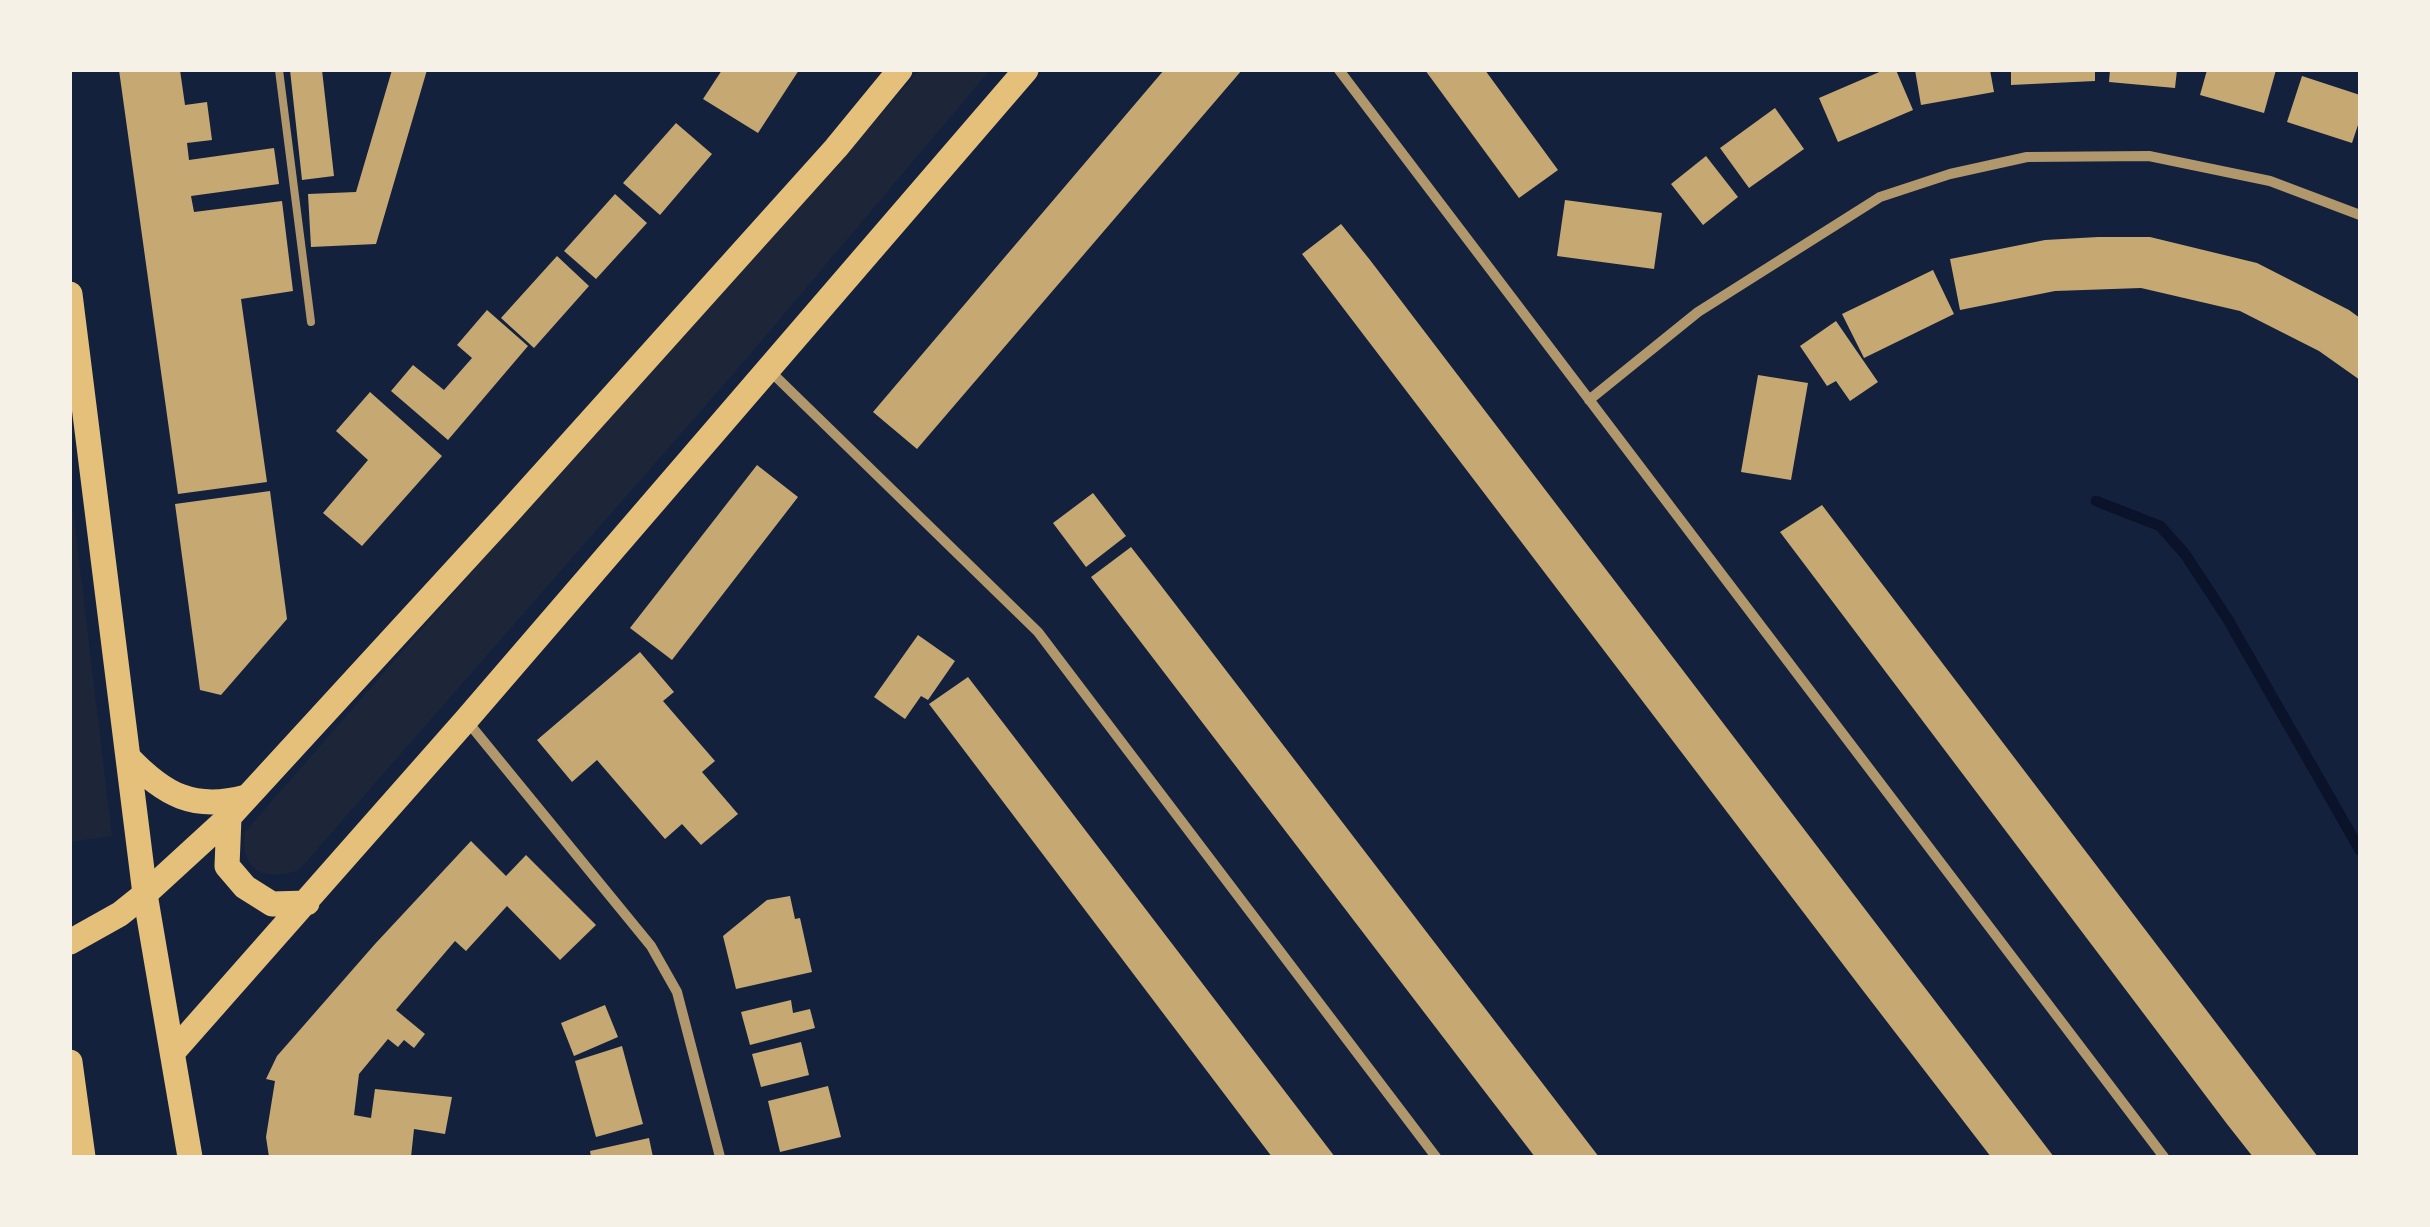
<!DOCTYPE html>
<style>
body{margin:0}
#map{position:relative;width:2430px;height:1227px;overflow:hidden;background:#14213d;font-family:Ubuntu,sans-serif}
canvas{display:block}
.frame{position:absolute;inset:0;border:72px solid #f6f1e7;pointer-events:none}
</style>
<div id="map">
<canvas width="2430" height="1227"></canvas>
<div class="frame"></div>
</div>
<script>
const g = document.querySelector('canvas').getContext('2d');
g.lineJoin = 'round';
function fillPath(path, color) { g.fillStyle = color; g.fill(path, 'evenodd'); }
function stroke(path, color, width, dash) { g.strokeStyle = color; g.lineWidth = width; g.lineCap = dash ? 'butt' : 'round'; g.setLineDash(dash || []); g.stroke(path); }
fillPath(new Path2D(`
 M920,70H990L741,365L299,870C266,882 239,871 245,832L564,466Z
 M70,485L112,836L70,842Z`), '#1d2539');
stroke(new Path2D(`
 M2096,501L2160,526L2185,554L2227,618L2360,850`), '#0b132b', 11);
fillPath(new Path2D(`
 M119,70H180L185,105L207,102L212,140L187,143L189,160L274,148L279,184L191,196L194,212L282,201L293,291L241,299L267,482L178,494Z
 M290,70H322L334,176L302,180Z
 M392,70H427L376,244L311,247L308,194L356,192Z
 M722,70H799L758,133L703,99Z
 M1164,70H1242L917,449L873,412Z
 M1425,70H1485L1558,170L1519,198Z
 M1884,70H1896L1913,110L1838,142L1819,98Z
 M1915,70H1990L1994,92L1921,105Z
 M2011,70H2095V81L2011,85Z
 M2110,70H2177L2175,88L2109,82Z
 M2207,70H2276L2264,113L2200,95Z
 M2302,76L2360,95V119L2352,143L2287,122Z
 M1775,108L1804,149L1749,188L1720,148Z
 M676,123L712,154L660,215L623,183Z
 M1706,156L1738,197L1703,225L1671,184Z
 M615,194L647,223L596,279L564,251Z
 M1565,200L1662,213L1654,269L1557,256Z
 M1341,224L1370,260L2054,1157H1991L1861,988L1302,254Z
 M2098,237H2150L2257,263L2349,310L2360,318V380L2319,351L2240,311L2141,288L2055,291L1960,310L1950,259L2045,240Z
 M557,256L589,286L534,348L501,318Z
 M1933,270L1954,314L1864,358L1842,314Z
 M487,310L528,346L448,440L391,391L413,365L444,390L472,358L457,345Z
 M1836,321L1878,382L1850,401L1836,381L1827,386L1800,346Z
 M1758,375L1808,383L1791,480L1741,472Z
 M370,392L442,456L362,546L323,513L368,460L336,431Z
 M757,465L798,497L672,660L630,628Z
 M270,491L287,619L221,695L200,690L175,504Z
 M1093,493L1126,536L1086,567L1053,523Z
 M1822,505L2074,836L2318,1157H2253L2227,1124L1780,532Z
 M1131,547L1159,583L1599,1157H1535L1482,1088L1091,577Z
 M918,635L955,661L928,700L921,696L905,719L874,697Z
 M640,652L674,692L663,701L715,761L702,772L738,814L701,845L682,824L665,839L597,760L572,782L537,740Z
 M968,677L1021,746L1335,1157H1272L929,704Z
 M471,841L506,876L526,855L596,925L560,960L507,906L466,951L455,941L396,1010L425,1034L414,1048L404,1040L398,1047L388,1039L359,1074L354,1115L371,1118L375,1089L452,1097L445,1134L414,1129L411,1157H269L266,1137L275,1081L266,1079L277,1056L375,944Z
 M790,896L795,919L800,918L812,972L736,989L723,936L767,900Z
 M791,1000L793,1013L810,1009L815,1028L750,1045L741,1012Z
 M605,1005L618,1037L574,1056L561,1023Z
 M801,1042L809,1075L761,1087L752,1054Z
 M622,1046L643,1124L596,1137L575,1061Z
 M828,1086L841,1137L780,1152L768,1101Z
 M649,1138L653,1157H591L590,1151Z`), '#c6a872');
stroke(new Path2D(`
 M279,70L311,322`), '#b1986c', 8);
stroke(new Path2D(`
 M1339,70L2164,1157
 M769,370L1038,632L1436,1157
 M1589,400L1698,312L1880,197L1950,174L2027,157L2149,156L2270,181L2360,215
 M467,721L651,946L677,992L720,1157`), '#b1986c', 10);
stroke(new Path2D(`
 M229,817L227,866L245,887L272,904L307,903
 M70,942L120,914L145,894L229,817L508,513L836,148L900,70
 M173,1052L466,720L1026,70`), '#e5c07b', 25);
stroke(new Path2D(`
 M70,294L145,894L190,1157
 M128,757C164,795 194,811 246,797
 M70,1062L83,1157`), '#e5c07b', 25);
</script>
